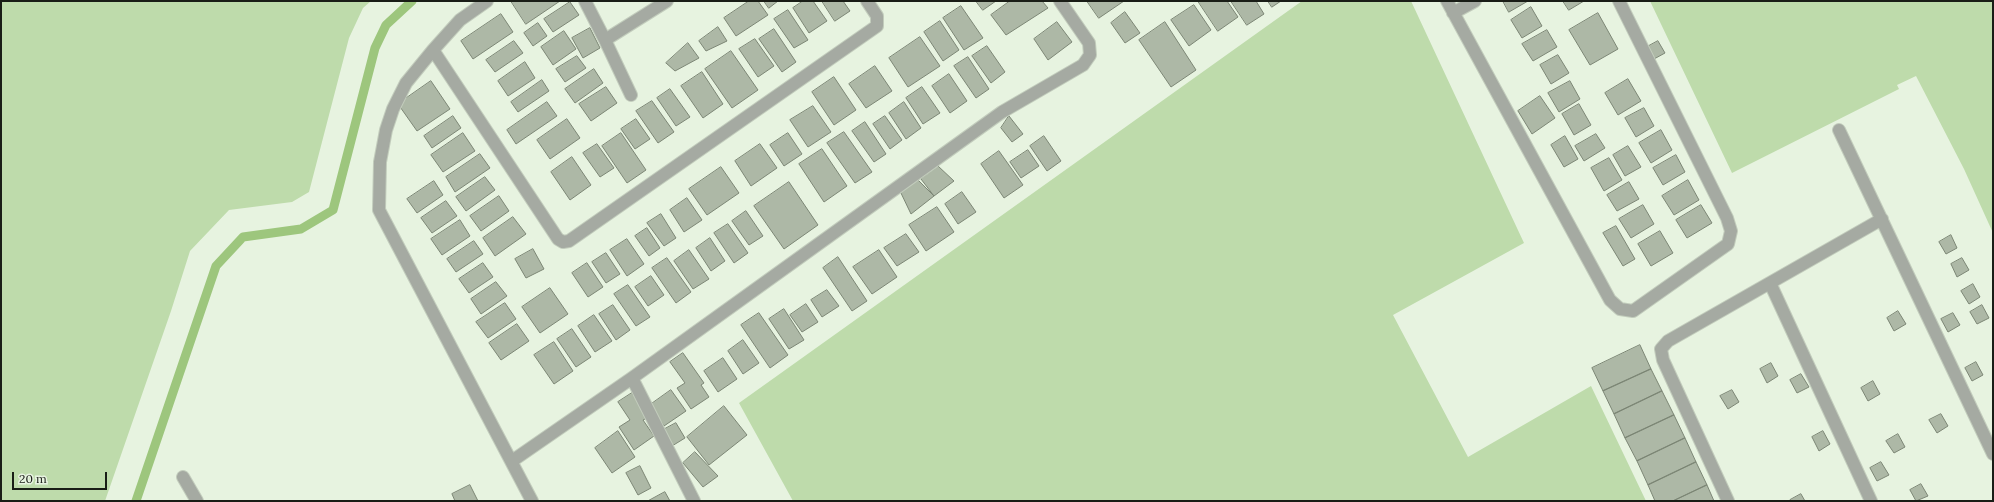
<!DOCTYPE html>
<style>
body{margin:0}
#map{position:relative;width:1994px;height:502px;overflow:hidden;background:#e7f3e0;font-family:Lora,serif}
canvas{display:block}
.frame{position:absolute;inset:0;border:2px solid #191d16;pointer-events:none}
.scale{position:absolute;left:12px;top:472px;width:95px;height:18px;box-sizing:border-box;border:2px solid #191d16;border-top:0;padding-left:5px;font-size:12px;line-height:14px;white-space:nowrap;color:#191d16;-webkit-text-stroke:3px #e7f3e0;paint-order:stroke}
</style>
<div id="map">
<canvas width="1994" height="502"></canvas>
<div class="frame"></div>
<div class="scale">20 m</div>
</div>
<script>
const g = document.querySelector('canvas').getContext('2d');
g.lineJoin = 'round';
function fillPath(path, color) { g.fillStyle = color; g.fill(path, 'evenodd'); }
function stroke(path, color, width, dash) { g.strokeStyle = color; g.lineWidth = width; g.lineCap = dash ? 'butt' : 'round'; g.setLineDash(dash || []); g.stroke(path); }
fillPath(new Path2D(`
 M1,1H371L363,8L349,38L309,192L292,202L229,210L190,251L171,311L105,501H1Z
 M1302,1H1411L1524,243L1393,315L1468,457L1591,386L1646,501H793L739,403Z
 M1650,1H1993V233L1964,169L1916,76L1897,85L1899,89L1732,173Z`), '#bedbab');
stroke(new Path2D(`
 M136,501L216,266L243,237L301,229L333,210L375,48L386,25L412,1`), '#9dc67d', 9);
const building = new Path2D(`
 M511,1H560L526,24Z
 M749,1H758L768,15L736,36L724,18Z
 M764,1H778L769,8Z
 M803,1H813L827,21L809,33L793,8Z
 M822,1H843L850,11L835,21Z
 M976,1H996L983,10Z
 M1010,1H1042L1048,8L1006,35L991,15Z
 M1087,1H1124L1099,18Z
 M1198,1H1227L1238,17L1218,31Z
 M1231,1H1256L1264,14L1247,25Z
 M1268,1H1281L1272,7Z
 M1503,1H1528L1509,12Z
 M1563,1H1584L1569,10Z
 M570,2L579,15L553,32L544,19Z
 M1194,5L1211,30L1189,46L1171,20Z
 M961,6L983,38L964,50L943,18Z
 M1531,7L1542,26L1522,38L1511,20Z
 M788,10L808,40L794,48L774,19Z
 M1125,12L1140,33L1125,43L1111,23Z
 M1598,13L1618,49L1590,65L1569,30Z
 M501,14L513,32L473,59L461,41Z
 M940,21L959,50L943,61L924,32Z
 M1057,22L1072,42L1048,60L1034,39Z
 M1165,22L1196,70L1171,87L1139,40Z
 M538,23L547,36L533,46L524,33Z
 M718,27L727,41L706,51L699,41Z
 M590,28L600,48L583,58L572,38Z
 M774,29L796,62L782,72L759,39Z
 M1547,30L1557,47L1533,61L1522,44Z
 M564,31L576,49L553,65L541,47Z
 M920,37L940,66L908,87L889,58Z
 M755,39L774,66L758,77L739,49Z
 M514,41L523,53L495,72L486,60Z
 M1658,41L1665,53L1654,59L1647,47Z
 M688,43L699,58L675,71L666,63Z
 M987,46L1005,72L991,83L972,56Z
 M731,51L758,90L732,108L705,69Z
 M1558,55L1569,73L1551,84L1540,65Z
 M577,56L586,68L565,82L556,69Z
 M968,57L989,89L976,98L954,66Z
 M525,62L535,78L508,96L498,81Z
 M875,66L892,91L866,108L849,84Z
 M594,69L603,83L575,103L565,89Z
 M702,72L723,104L703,118L681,86Z
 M949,74L967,101L950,113L932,86Z
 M834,77L856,110L834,125L812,92Z
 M1628,79L1641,101L1618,115L1605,93Z
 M542,80L549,91L518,112L511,102Z
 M431,81L450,109L417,131L398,104Z
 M1570,81L1580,99L1559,112L1548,93Z
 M606,87L617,103L591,121L579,104Z
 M922,87L940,113L923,124L906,98Z
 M670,89L690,117L676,126L657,98Z
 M1540,96L1555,118L1532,134L1518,111Z
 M652,101L674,132L658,143L636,111Z
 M547,102L557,116L516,144L507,130Z
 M904,102L921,128L906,139L889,113Z
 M1579,104L1591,125L1574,135L1562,114Z
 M813,106L831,132L808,147L790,120Z
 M1644,108L1654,126L1636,137L1625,118Z
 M453,116L461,128L432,148L424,136Z
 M885,116L902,140L890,149L873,124Z
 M1009,116L1023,134L1012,142L1001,128Z
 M567,119L580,138L550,159L537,140Z
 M636,119L650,139L635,149L621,129Z
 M865,122L886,154L874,162L852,131Z
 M1661,130L1672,150L1651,163L1639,143Z
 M844,132L872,172L855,183L827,143Z
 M463,133L475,151L443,172L431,155Z
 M621,133L646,170L627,183L602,146Z
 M788,133L802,154L784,166L770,145Z
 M1596,134L1605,148L1584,161L1575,146Z
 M1044,136L1061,161L1047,171L1030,146Z
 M1565,136L1578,159L1564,167L1551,145Z
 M597,144L614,168L600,177L583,153Z
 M760,144L777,168L751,186L735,161Z
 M1628,146L1641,167L1625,176L1613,155Z
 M822,149L847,186L824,202L799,164Z
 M1028,150L1039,166L1021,178L1010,162Z
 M999,151L1023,185L1004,198L981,164Z
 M480,154L490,168L455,192L446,177Z
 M1676,155L1685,172L1663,185L1653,168Z
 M572,157L591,185L570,200L551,172Z
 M1609,158L1622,180L1604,191L1591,168Z
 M938,166L954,181L934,196L921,179Z
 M721,167L739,193L707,215L689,189Z
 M485,177L495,190L466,211L456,197Z
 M918,180L934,196L911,214L900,191Z
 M1688,180L1699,200L1674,215L1662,196Z
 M434,181L443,195L417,213L407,199Z
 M789,182L818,225L784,249L754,206Z
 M1629,182L1639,199L1617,211L1607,195Z
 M962,192L976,212L958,224L945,204Z
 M499,196L509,211L481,231L470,216Z
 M687,198L702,220L684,232L670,210Z
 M446,201L457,216L432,233L421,218Z
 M1643,205L1654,224L1631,238L1619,219Z
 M1701,205L1712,223L1687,238L1676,220Z
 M937,207L954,232L926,251L909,225Z
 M746,211L763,236L749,245L732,221Z
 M661,214L676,238L664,246L647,223Z
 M513,217L526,234L495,256L483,238Z
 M460,220L470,236L442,255L431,239Z
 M728,224L748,253L734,263L714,233Z
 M1616,226L1635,259L1623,266L1603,233Z
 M647,228L660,248L649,256L635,236Z
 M1660,231L1673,253L1651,266L1638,244Z
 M906,234L919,252L897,266L884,248Z
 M1951,235L1957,248L1946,254L1939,242Z
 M710,238L725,261L711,271L696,248Z
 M627,239L644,264L627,276L610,250Z
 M474,241L483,254L456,272L447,259Z
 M533,249L544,269L526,278L515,259Z
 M689,250L709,279L693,289L674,261Z
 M879,250L897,277L872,294L853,267Z
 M606,253L620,274L606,283L592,262Z
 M838,257L867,301L852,311L823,268Z
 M667,258L691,292L676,303L652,268Z
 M1962,258L1969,270L1957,277L1951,264Z
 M483,263L493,277L469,293L459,279Z
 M587,263L603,287L588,297L572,273Z
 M651,276L664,295L648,306L635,287Z
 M496,282L507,296L481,314L471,299Z
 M1973,284L1980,297L1969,304L1961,291Z
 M628,285L650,317L636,326L614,294Z
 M550,288L568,314L540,333L522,307Z
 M827,290L839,306L822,317L811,300Z
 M505,303L516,319L488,338L476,322Z
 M806,304L818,322L802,332L790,315Z
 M613,305L630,330L616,340L599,314Z
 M1982,305L1989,318L1977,324L1970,312Z
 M784,309L804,340L789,349L769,319Z
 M1898,311L1906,324L1894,331L1887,318Z
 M759,313L788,355L770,368L741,325Z
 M1953,313L1960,325L1948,332L1941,319Z
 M594,315L612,341L595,352L578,326Z
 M517,324L529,341L501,360L489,343Z
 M572,329L591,357L576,367L557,339Z
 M743,340L759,363L743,374L728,351Z
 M554,342L573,371L554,384L534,355Z
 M1640,345L1651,369L1603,391L1592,368Z
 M683,353L704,383L701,385L709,397L691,409L677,388L685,383L670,362Z
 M723,358L737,379L718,392L704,371Z
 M1976,362L1983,375L1972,381L1965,368Z
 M1771,363L1778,376L1767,383L1760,369Z
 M1651,369L1662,391L1614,414L1603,391Z
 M1801,374L1809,387L1797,393L1790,380Z
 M1873,381L1880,394L1868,401L1861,388Z
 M671,390L686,411L664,426L650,405Z
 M1732,390L1739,402L1728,409L1720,396Z
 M1662,391L1674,415L1625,438L1614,414Z
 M632,393L649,417L643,420L654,436L634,450L619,427L630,420L618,402Z
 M724,406L747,435L709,465L687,437Z
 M1941,414L1948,426L1937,433L1929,420Z
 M1674,415L1685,438L1637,461L1625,438Z
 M676,423L685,438L672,446L663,430Z
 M618,431L635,457L612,473L595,448Z
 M1823,431L1830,444L1819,451L1812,437Z
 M1898,434L1905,447L1894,453L1886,441Z
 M1685,438L1696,462L1648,485L1637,461Z
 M695,452L718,476L703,487L683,463Z
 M1696,462L1707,485L1673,501H1655L1648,485Z
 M1881,462L1889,475L1877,481L1870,468Z
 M640,466L651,488L638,495L626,473Z
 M1921,484L1928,496L1916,501L1910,490Z
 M470,485L478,501H455L452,494Z
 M1707,485L1714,501H1673Z
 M665,492L670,501H648Z
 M1801,494L1805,501H1790V500Z`);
fillPath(building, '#adb8a6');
stroke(building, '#7c8675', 1);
const minor = new Path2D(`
 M487,1L460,20L433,50L406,83L393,109L386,130L380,162L379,210L532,501
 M585,1L605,40L667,1
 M1447,1L1610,300L1620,309L1633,311L1728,244L1731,231L1727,218L1619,1
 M1453,13L1475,1
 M605,40L631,95
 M433,50L558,239L563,242L569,241L877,26V16L867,1
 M1839,130L1993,454
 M1770,283L1871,501
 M632,378L694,501
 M512,461L632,378L1002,112L1083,65L1090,55L1089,43L1060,1
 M183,477L197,501
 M1728,501L1663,360L1661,349L1668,341L1882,219`);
stroke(minor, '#c2ccbc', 14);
stroke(minor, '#a5aaa2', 12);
</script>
